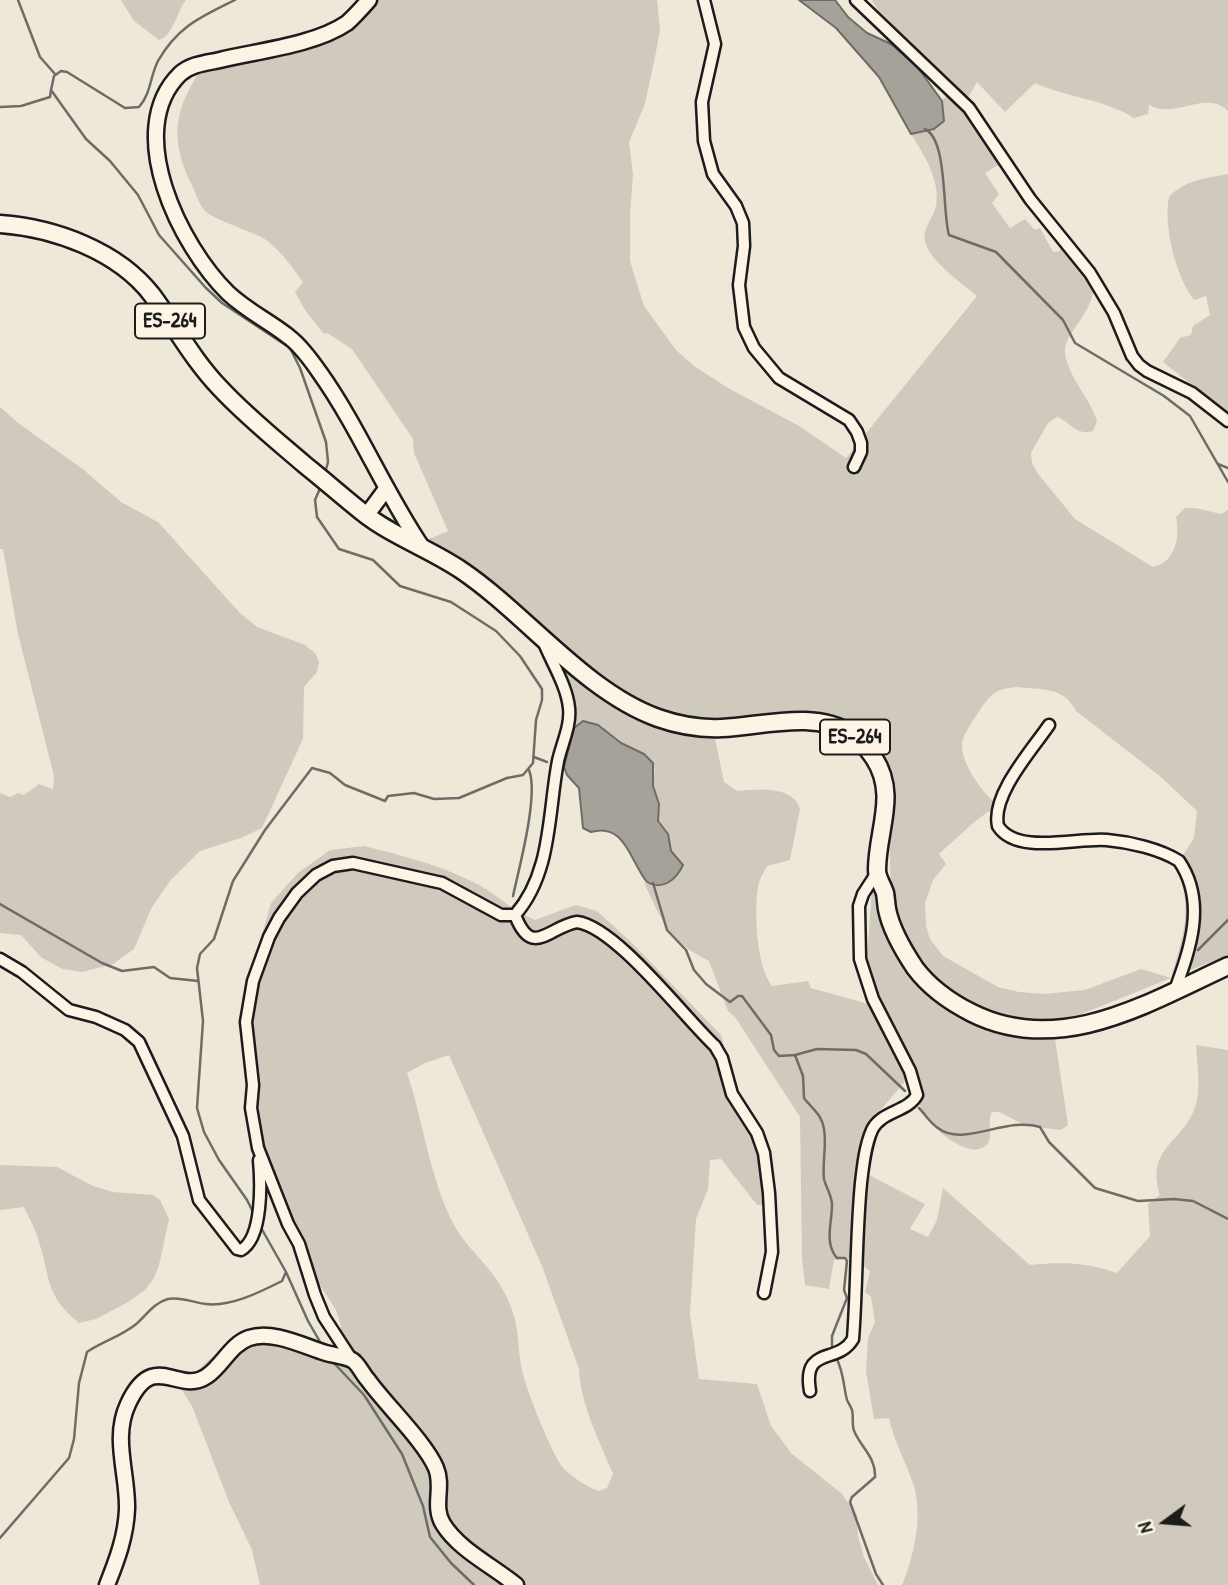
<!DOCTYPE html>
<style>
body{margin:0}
#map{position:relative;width:1228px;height:1585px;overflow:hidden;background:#eee8d9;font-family:"Patrick Hand",sans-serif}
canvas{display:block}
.north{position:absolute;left:1130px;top:1487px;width:70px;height:70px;-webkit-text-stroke:5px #fcf5e5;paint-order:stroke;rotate:254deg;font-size:19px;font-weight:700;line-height:28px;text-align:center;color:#1c1c1c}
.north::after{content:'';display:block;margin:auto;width:24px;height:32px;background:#1c1c1c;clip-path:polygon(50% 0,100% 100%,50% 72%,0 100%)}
</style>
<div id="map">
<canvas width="1228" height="1585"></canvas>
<div class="north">N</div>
</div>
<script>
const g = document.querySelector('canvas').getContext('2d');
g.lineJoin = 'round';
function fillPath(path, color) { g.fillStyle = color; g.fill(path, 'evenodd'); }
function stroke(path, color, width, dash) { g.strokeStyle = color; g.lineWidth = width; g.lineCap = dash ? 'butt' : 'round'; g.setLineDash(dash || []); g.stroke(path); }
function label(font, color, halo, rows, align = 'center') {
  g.font = font + ' "Patrick Hand",sans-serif'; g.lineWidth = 5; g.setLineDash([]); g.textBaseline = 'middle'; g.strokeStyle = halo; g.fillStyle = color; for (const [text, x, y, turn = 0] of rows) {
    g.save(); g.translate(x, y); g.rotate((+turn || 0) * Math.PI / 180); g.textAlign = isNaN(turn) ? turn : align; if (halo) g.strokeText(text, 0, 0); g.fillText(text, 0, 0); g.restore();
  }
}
fillPath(new Path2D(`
 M121,0H186C176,13 174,35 159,40L134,21Z
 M374,0H657L660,30L655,57L645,104L629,142L633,174L630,215V261L644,306L676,350L694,366L728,388L799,426L846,458L977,296C962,283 929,261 925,241C922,229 934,217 936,205C941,181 923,153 911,134L934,129L944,121L942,101L953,88L879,12L872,0H1228V111C1206,89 1175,120 1149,105L1148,114L1134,118C1101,98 1068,98 1035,83L1005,112L977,82L966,101L1008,159L985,173L999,194L992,203L1010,228L1025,219L1035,230L1040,228L1053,252L1059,251L1069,239C1102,271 1101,292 1075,328C1070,335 1064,343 1065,353C1068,377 1090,398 1097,421L1093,431C1076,436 1072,423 1057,417L1048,423L1031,453L1032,463L1038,474L1075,519L1153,567C1176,562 1180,537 1176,517L1185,508H1195L1221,514L1228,510V955L1079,1015L1046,1022L1011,1020L973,1006L941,985L914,957L899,929L891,898L889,816L867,740L852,725L835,716L816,712L703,719L680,717L643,704L627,695L476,585L439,566V559L422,542L448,531L414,453L413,439L352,349L327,333L324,334L305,310L295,292L303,282C294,269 276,245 263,238C250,231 212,219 204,210C198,202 194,189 190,181C164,126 182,97 213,51L352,24ZM1016,687C1041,690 1064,686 1076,711L1161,777L1197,811L1194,838L1176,866C1194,908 1183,937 1171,978L1141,969L1085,990L1044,994L1019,992L998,987L943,956L930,939L926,926L925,903L933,880L946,864L939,854L973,823L997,805C983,793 960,763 962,743C964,733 972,722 978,713C990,695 994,689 1016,687Z
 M1228,174V414L1163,362L1180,338L1191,335L1193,326L1210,315L1206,296L1194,300C1176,277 1163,226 1169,197C1185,180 1206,178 1228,174Z
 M0,407L18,423L84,470L121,502L158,522L239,612L257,627L305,645L315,653L319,662L317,672L304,687L303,739L262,828L241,838L200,851L170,881L152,907L134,949L113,964L82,972L63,969L42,958L21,935L0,933V793L10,797L18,793L24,795L39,784L53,789L54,776L18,634L3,549H0Z
 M559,660L605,692L713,729L724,782L737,791C757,789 793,785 800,809L790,860L767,866C764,872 759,880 758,887C754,912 756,965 772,986L808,981L811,988L883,1008L867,957L872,889L876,890C877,953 931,1012 989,1028C1011,1034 1032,1033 1054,1032L1068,1125L1061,1130L1027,1126L999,1112H992C986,1122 996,1140 984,1147C968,1158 932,1129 925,1115C917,1102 915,1088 912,1073L878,1113L863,1172L925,1204L910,1229L928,1237L937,1220L943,1188L1030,1265C1062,1262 1085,1262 1117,1273L1150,1236L1148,1204L1160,1195C1146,1148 1179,1146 1194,1110C1202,1091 1197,1066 1196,1045L1228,1050V1585H902C914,1556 922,1520 915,1490C908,1465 894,1443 889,1418L874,1419L866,1371L868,1338L875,1322L871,1297L865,1292L870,1271L854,1258L834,1260L829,1289L805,1285L802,1257L800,1117L735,1017L728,1011L709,961C668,941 663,922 644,883C663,887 674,885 683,865L671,851L668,834L658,821L659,804L653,786L655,769L644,754L621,743L596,724L582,721L574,729C568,715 572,713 571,700C571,686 564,672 559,660Z
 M364,846C400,855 436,864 469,880C493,890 511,911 535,920L576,905L597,911L631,942L721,1035L734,1083L761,1130L770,1204L757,1205L721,1159L710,1160L708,1189L696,1219L690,1314L699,1379L757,1384L771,1426L792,1454L841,1493L857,1515L858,1536L864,1557L878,1585H260L252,1550L229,1502L192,1406L172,1375H193C201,1368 209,1358 218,1353C252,1331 293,1346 329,1354L340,1340L341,1326L336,1310L311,1271L254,1116L244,997L271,903L298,873L330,850ZM449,1055L542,1266L579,1369C581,1406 599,1440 613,1474L607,1488L599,1491C588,1488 571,1476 563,1468C551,1452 526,1390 522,1370C516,1341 521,1327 507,1298C495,1269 469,1252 454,1225C429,1177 424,1123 407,1073L425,1063Z
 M0,1165L57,1167L93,1186L113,1192L153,1195L160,1200L169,1219L159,1265L154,1278L145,1290L128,1302L96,1319L79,1323C45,1295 51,1280 39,1242C36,1230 29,1218 24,1207L0,1210Z`), '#cfcabd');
const water = new Path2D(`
 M799,0H835L848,17L867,33L891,44L916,65L942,101L944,121L934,129L911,134L879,77L836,28Z
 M583,721L598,725L621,743L644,754L653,763V786L659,804L658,821L668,834L671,851L683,865C676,880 662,891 647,882C630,861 625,822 591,832L583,828L579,788L567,775L564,767L574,728Z`);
fillPath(water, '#a7a299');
stroke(water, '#6f6c67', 2);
stroke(new Path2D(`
 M18,0L40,57L55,74
 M235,0C201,17 178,26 158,61C150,76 151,94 139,107L125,108L67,72L61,71L54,76L51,90L86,139L110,161L138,195L159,235L206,288L222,303L290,348L300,368L326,442L328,462L325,473
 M0,107L21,106L50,97L51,90
 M925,129C948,140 942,212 949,235L996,252L1063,320L1075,343L1164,396L1190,416L1228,482
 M1218,464L1228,468
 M534,757L547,762
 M653,883L667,930L686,950L694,970L706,984L730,1002L738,996H742L771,1035L774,1050L779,1056L795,1055L817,1049L856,1050L866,1054L905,1091
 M513,896C519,868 539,795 529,770
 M0,904L102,963L122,971L154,967L170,978L198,981
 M1198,950L1228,920
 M795,1055L803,1076L804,1098C812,1109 822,1114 824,1129C827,1145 822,1162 824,1179C826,1188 832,1195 832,1205C832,1223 824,1243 837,1258H845L847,1261L844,1290L847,1298L832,1336V1348
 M919,1108C925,1114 930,1123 938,1128C963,1148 1006,1116 1040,1127L1049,1142L1095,1188L1138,1201L1174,1199L1193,1201L1228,1219
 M254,1214L247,1200L219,1160L204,1132L197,1108L203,1021L197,968L200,954L214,939L233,881L265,830L312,768L330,773L345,785L385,801L388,796L414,793L434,799L459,798L507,778L523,775L533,763L536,720L542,700V689L520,656L496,631L451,602L400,586L373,560L339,549L317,517L315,500L321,486
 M260,1226L286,1272L308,1321L323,1347
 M836,1357C844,1373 843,1384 847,1400C849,1404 851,1407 852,1410C854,1418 851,1426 855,1433C862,1448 876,1458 875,1477L852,1497L850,1502L876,1574L883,1585
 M332,1361L364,1395L402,1454L423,1506L430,1537L451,1563L474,1585
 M0,1538L69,1458L74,1439L79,1383L87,1352C102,1342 121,1336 135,1325C146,1316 153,1303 168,1299C181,1296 193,1303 206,1304C231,1307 260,1292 282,1281L286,1272`), '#6f6c67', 2.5);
const street = new Path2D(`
 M704,0L715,44L702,102L704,141L713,174L736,206L743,223L744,246L739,285L744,327L754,348L779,378L849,420L857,432L861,443V452L854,467
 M856,0L969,108L1030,199L1090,273L1114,313L1132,356L1139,365L1147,371L1192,393L1228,421
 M1049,725C1032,750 991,795 998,826C1017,856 1079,837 1107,840C1130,842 1160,849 1179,861C1207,902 1190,949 1175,990
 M515,915C532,959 548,927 577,922C616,927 684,1017 715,1046L722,1058L732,1094L757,1133L764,1153L769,1193L772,1252L764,1293
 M0,959L22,972L69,1010L96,1017L125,1030L139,1042L183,1136L199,1200L237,1249L241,1250C263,1238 261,1182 259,1160
 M352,1360L324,1317L315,1295L299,1244L288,1224L258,1148L251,1108L253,1085L246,1022L253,981L269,937L279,918L297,893L316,875L333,866L353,863L442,883L501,915H515C552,873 548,813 558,761C562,743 571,726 569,708C567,686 552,663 544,643
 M810,1391C802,1345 838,1365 853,1339C857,1287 856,1235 861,1183C863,1166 865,1146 872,1130C881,1111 908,1112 917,1095L910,1071L873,999L860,959L859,906L863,894L876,874`);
const secondary = new Path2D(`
 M369,0C362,8 355,16 347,23C315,45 257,51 220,60C206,63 191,64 180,74C122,131 181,247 228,293C247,311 269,321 289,337C301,346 311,360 320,373C359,428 384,491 422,547
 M366,516L386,489
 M107,1585C117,1560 126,1536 127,1509C128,1474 112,1438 128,1404C154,1348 178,1396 207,1376C222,1366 231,1344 249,1338C273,1330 303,1346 326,1353C333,1355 345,1356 352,1360C358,1363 363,1375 368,1380C386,1405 425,1442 436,1468C444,1487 432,1506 443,1524C459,1550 493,1566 516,1585`);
const primary = new Path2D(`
 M0,224C55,228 118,251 152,295C175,326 193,360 220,388C246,416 276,440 305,465C324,480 343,497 362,512C392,536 430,549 461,570C525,613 585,692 658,718C678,725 701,729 722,728C763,726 815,710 851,734C860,740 868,749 874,758C898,795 877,830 877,870C877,878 882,884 885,893C886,898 886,903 887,909C891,930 903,950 915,968C930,988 950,1002 972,1013C1060,1057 1148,1003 1228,966`);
stroke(street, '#1c1c1c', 15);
stroke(secondary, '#1c1c1c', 19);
stroke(primary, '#1c1c1c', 21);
stroke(street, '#fcf5e5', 10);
stroke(secondary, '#fcf5e5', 14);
stroke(primary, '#fcf5e5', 16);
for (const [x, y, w] of [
 [170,321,70],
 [855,737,70]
]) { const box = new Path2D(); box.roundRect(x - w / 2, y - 17.5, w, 35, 5); g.fillStyle = '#fcf5e5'; g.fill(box); stroke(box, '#1c1c1c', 2); }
label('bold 21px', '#1c1c1c', null, [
 ["ES-264",170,321],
 ["ES-264",855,737]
]);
</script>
